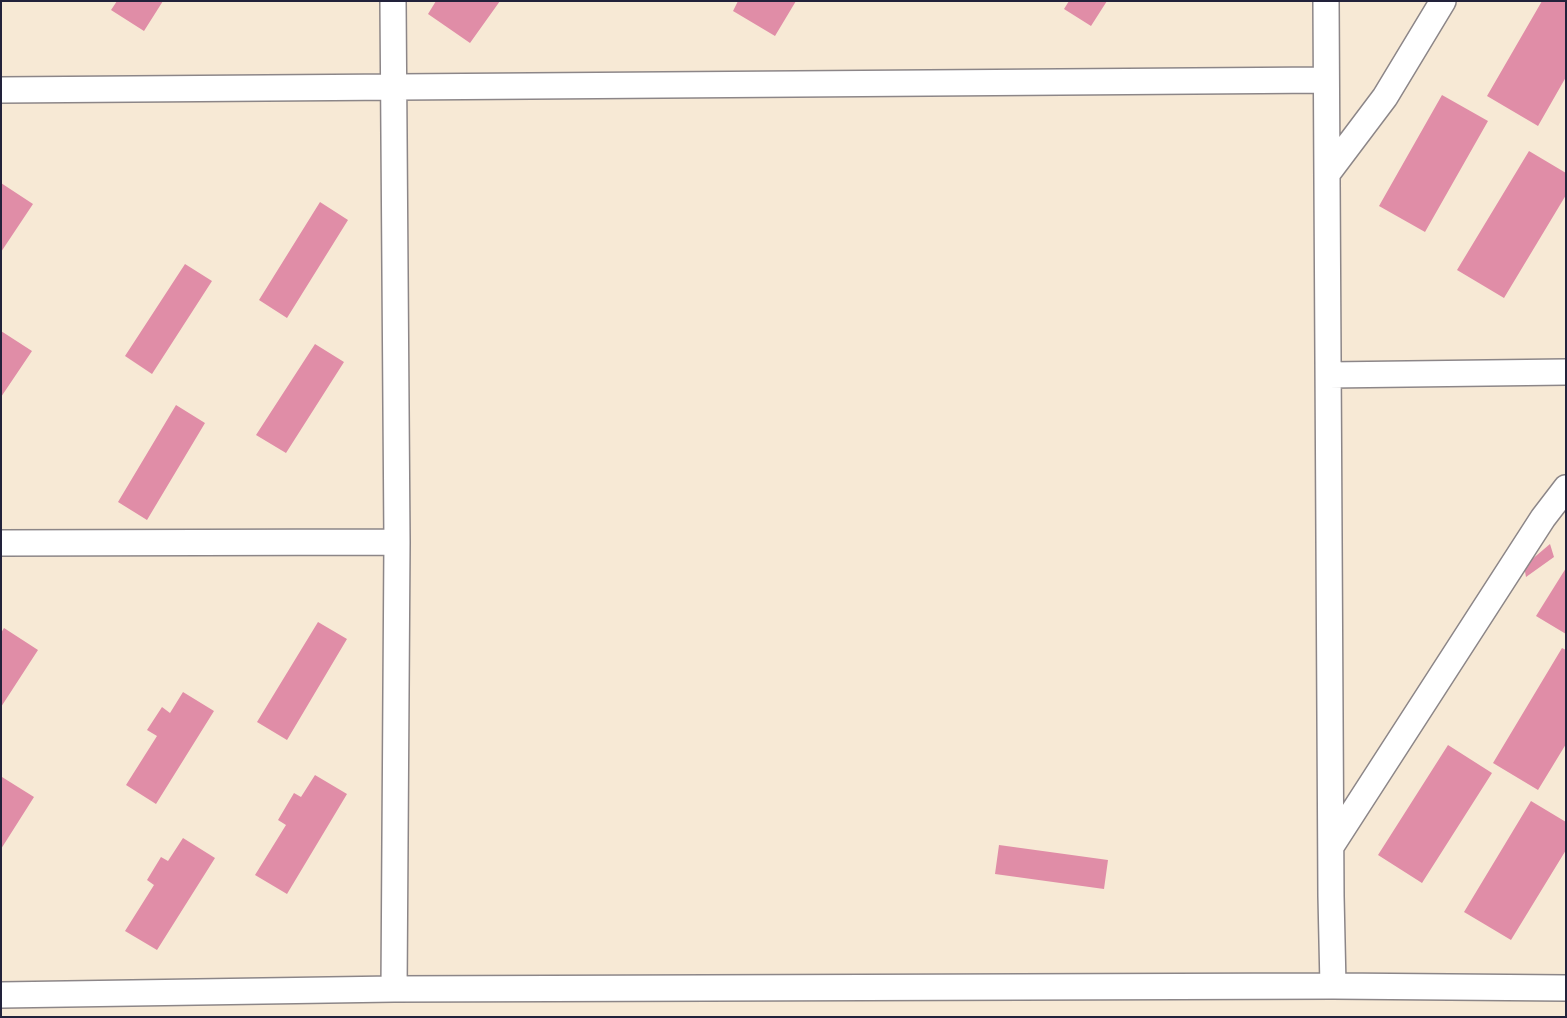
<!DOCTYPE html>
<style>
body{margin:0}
#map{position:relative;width:1567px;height:1018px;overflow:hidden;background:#f7e9d5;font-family:Sriracha,sans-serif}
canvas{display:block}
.frame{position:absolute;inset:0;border:2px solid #22223b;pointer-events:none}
</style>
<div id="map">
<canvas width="1567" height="1018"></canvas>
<div class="frame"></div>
</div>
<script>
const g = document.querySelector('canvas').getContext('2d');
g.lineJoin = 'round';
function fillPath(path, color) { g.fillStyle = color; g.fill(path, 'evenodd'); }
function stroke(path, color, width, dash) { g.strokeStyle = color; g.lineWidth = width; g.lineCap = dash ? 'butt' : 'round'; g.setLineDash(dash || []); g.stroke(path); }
fillPath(new Path2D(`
 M117,1H163L144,31L111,10Z
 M436,1H500L470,43L428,14Z
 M738,1H796L775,36L733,11Z
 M1069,1H1107L1091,26L1064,9Z
 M1542,1H1566V77L1538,126L1487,96Z
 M1442,95L1488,121L1425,232L1379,206Z
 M1529,151L1566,173V195L1504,298L1457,270Z
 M1,183L33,204L1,252Z
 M320,202L348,220L287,318L259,300Z
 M185,264L212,281L152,374L125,356Z
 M1,331L32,351L1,397Z
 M315,344L344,362L286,453L256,435Z
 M176,405L205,423L147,520L118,502Z
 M1550,544L1554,557L1526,577L1524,566Z
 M1566,568V634L1536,616Z
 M318,622L347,639L287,740L257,722Z
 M4,628L38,650L1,707V633Z
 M1562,648L1566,650V744L1538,790L1493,763Z
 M183,692L214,711L156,804L126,785L157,736L147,730L162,707L170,713Z
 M1448,745L1492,773L1422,883L1378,855Z
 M315,775L347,794L287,894L255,875L286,825L278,820L294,793L301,797Z
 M2,777L34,797L1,849V778Z
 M1531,801L1566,822V850L1511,940L1464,912Z
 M183,838L215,858L157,950L125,931L154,885L147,880L161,857L168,861Z
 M999,845L1108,860L1104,889L995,874Z`), '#e08da7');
const minor = new Path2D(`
 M393,1L397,542L394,989
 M1326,1L1331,896L1333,986
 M1,90L1326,80
 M1327,174L1385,97L1443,1
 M1329,375L1566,372
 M1,543L397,542
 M1332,845L1543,518L1566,488
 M1,995L394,989L1333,986L1566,988`);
stroke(minor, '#8c8688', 28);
stroke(minor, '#fff', 25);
</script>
